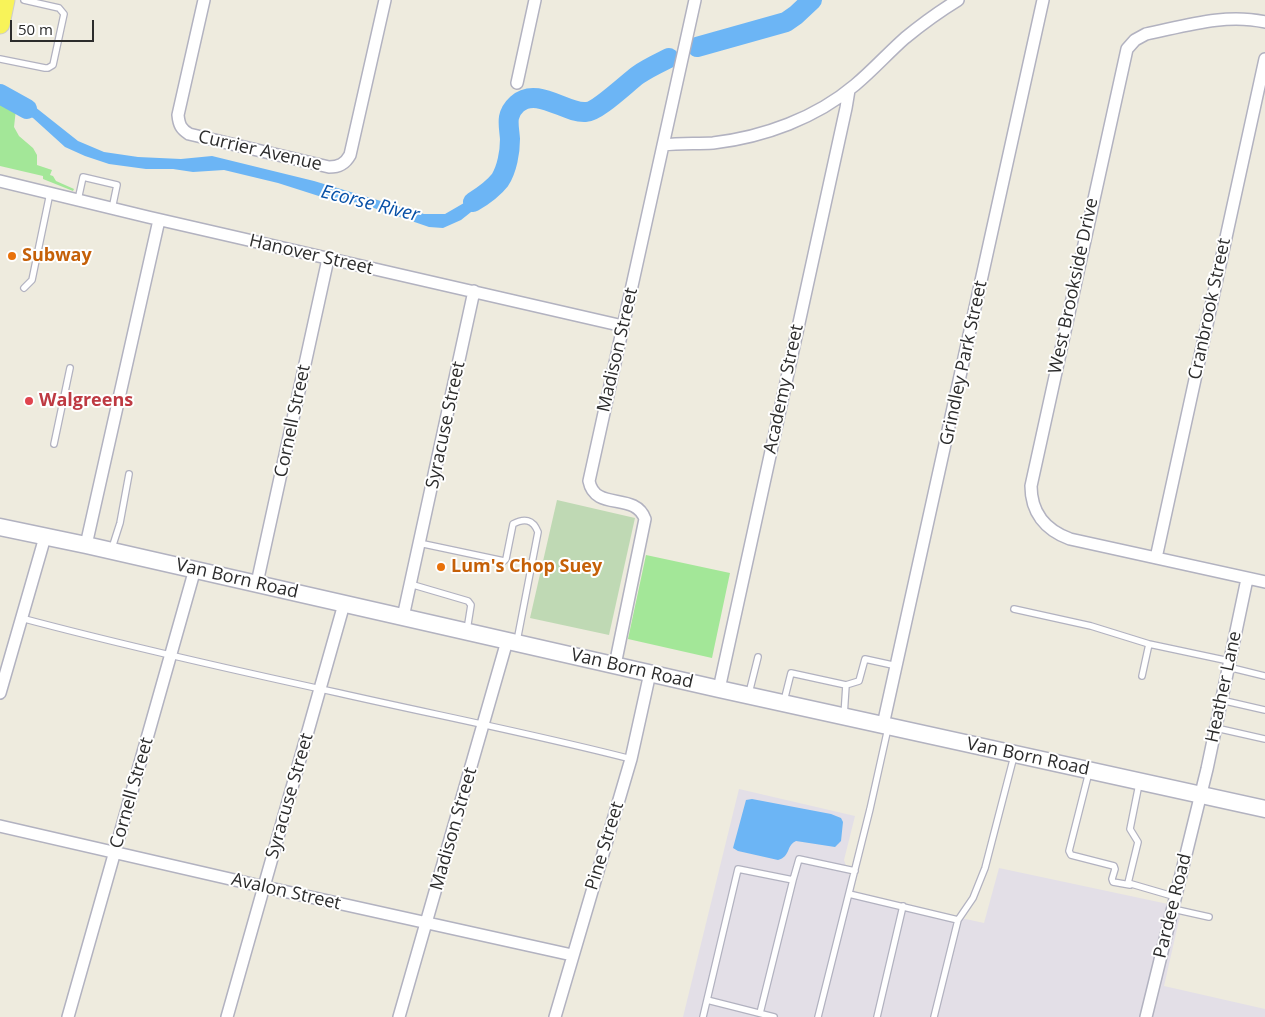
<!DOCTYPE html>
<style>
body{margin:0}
#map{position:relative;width:1265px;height:1017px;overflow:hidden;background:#eeebde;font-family:"Open Sans",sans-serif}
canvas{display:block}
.scale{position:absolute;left:10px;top:20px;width:84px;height:22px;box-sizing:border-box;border:2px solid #2c2c2c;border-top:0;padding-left:6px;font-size:15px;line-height:18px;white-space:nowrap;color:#2c2c2c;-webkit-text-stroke:4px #fff;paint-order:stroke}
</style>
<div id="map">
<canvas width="1265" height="1017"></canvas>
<div class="scale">50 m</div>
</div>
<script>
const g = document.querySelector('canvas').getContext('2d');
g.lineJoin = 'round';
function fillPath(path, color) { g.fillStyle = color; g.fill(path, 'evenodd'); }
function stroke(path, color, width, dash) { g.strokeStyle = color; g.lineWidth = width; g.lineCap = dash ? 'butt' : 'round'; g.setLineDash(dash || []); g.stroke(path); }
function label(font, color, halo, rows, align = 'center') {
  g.font = font + ' "Open Sans",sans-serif'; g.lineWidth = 4; g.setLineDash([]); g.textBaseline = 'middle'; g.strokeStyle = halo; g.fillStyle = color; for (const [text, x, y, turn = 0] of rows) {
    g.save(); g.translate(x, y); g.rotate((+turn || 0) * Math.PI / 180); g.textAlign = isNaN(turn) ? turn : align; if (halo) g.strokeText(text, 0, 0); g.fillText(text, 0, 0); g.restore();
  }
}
fillPath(new Path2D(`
 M739,789L855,816L844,860L856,895L984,923L999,868L1182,907L1164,986L1265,1009V1017H683Z`), '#e3dfe7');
fillPath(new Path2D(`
 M0,102L16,109L14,127L19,136L33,148L37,155V165L52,170L50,175L53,176L56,181L74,189L73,191L43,179V176L0,166Z
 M646,555L730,573L712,658L628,639Z`), '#a3e798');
fillPath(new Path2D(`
 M557,500L635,518L609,635L530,618Z`), '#bfd9b4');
fillPath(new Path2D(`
 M4,88L25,99L78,141L104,152L138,157L181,159L212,156L314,181L424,214H445L476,196L493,183L500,189L461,220L443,228L429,227L371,207L342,199L325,198L278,183L224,170L193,172L173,169H146L109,164L85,156L65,147L33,118L2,101Z
 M752,799L831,814L841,818L843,822L841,841L835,847L796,841C788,845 790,850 785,856C783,858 781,859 778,860L738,851L733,848L746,800Z`), '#6cb5f5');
stroke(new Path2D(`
 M697,47L786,22L796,15L812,0
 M0,94L27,109
 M473,202C483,196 493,189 500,180C507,169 510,152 510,139C509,125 505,115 517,104C537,86 566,114 586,112C597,112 627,83 638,75C648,68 659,63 669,58`), '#6cb5f5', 20);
const lane = new Path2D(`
 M0,59L45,68H48L53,65L64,14L59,8L24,0
 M78,200L83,177L117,185L112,209
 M24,288L32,280L50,193
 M54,444L70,368
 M419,543L504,561L506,559L513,524C524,518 533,519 538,532L517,641
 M112,548L120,523L129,474
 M410,584L468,601L471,605L467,630
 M1014,609L1091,626L1149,644L1229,661
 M21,618C126,646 233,670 339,693C436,715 534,734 631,759
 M1228,667L1265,676
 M1142,676L1149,644
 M846,685L859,681L865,659L897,666
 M749,693L758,657
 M1221,700L1265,710
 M784,701L791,673L846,685L844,716
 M1216,728L1265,739
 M1089,772L1069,851L1071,855L1114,866L1115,869L1112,879L1113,882L1130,885
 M1139,784L1130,829L1138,842L1128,883L1176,897
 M849,894L958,920L934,1017
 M1173,909L1209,917
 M958,920L973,898L985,868L1014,756
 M760,1013L793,880
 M703,1017L707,1000
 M774,1017L707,1000L738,869L793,880L799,859L855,871
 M818,1017L870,809L888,728
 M877,1017L903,906`);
const street = new Path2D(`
 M204,0L178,115C179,125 181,129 189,134L329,167C339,167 345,164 350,155L385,0
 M1265,22C1225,13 1185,26 1146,34L1135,40L1127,49L1031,486C1031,512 1045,530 1070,539L1265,582
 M517,83L535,0
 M663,145C680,143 696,144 713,143C764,137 816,118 855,85C873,70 888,53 905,38C922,24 940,11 958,0
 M0,181L148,217L623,326
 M86,545L159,220
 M1156,558L1265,59
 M257,583L328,259
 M403,617L474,291
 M615,665L645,519C635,491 595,512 589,481L695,0
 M719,689L846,108L849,90
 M0,693L45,537
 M883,725L1043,0
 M0,826L265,887L572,955
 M68,1017L195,569
 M227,1017L344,604
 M399,1017L507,641
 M555,1017L631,759L650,673
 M1146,1017L1207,769L1247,579`);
const secondary = new Path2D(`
 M0,527L86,545L719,689L1265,809`);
const primary = new Path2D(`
 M0,24L5,0`);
stroke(lane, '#b2b2c0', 8);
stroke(street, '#b2b2c0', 14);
stroke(secondary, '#b2b2c0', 19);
stroke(primary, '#ccc', 21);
stroke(lane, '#fff', 5.5);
stroke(street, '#fff', 11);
stroke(secondary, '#fff', 16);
stroke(primary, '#f8f359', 19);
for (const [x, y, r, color] of [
 [12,256,5,"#e8710a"],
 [29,401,5,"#e0444e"],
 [441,567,5,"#e8710a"]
]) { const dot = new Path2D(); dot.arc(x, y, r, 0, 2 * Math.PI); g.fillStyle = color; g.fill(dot); stroke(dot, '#fff', 2); }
label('18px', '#2c2c2c', '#fff', [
 ["Currier Avenue",260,151,13],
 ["Hanover Street",311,255,13],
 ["West Brookside Drive",1074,286,-78],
 ["Cranbrook Street",1210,309,-78],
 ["Madison Street",618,350,-77],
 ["Grindley Park Street",964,363,-78],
 ["Academy Street",784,389,-78],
 ["Cornell Street",293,421,-78],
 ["Syracuse Street",446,425,-78],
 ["Van Born Road",237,579,13],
 ["Van Born Road",632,669,13],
 ["Heather Lane",1224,687,-78],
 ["Van Born Road",1028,757,12],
 ["Cornell Street",132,793,-74],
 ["Syracuse Street",290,796,-74],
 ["Madison Street",454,829,-74],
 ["Pine Street",605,846,-73],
 ["Avalon Street",286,892,13],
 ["Pardee Road",1173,906,-76]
]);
label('bold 18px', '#c56008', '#fff', [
 ["Subway",22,256],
 ["Lum's Chop Suey",451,567]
], 'left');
label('bold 18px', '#be3a42', '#fff', [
 ["Walgreens",39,401]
], 'left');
label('italic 19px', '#064fa6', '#fff', [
 ["Ecorse River",370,204,14]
]);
</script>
